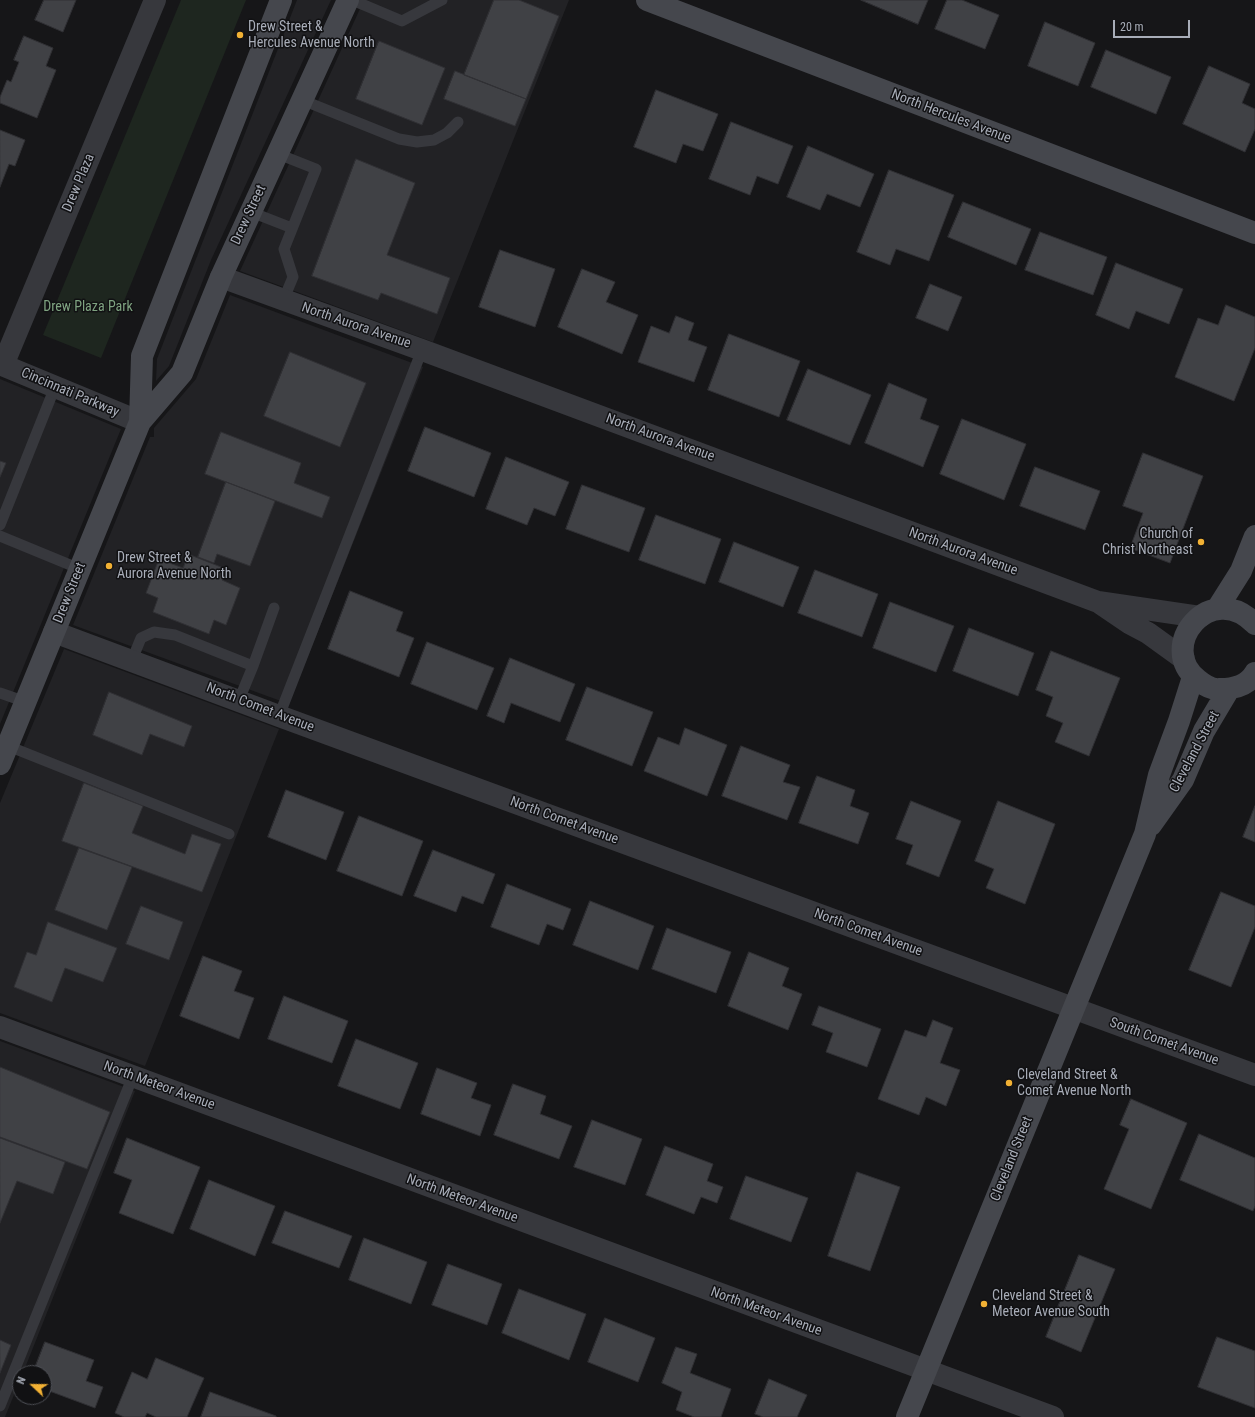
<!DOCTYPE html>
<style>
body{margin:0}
#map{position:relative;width:1255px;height:1417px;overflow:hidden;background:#161618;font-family:"Roboto Condensed",sans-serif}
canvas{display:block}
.north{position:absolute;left:12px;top:1365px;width:40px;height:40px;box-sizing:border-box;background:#111113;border:1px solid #4d4f55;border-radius:50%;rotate:292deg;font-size:11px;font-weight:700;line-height:16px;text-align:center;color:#a8adb8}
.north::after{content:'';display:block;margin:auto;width:14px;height:18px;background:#f2b134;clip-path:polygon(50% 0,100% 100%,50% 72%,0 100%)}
.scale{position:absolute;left:1113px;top:20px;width:77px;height:18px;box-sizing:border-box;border:2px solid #a8adb8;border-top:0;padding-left:5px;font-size:12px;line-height:14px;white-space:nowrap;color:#a8adb8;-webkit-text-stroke:3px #111113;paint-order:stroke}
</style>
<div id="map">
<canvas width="1255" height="1417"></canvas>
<div class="north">N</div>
<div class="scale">20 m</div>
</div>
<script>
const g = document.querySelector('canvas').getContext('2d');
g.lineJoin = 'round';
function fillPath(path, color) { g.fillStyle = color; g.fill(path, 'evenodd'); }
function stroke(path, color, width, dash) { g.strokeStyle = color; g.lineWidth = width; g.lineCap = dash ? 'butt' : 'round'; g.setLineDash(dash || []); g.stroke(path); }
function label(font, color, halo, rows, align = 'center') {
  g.font = font + ' "Roboto Condensed",sans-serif'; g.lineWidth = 3; g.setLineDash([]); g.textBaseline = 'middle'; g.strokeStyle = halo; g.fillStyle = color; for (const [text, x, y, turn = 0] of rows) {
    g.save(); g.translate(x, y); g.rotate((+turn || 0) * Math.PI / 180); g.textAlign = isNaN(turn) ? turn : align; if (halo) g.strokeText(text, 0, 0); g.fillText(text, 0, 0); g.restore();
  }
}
fillPath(new Path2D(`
 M297,0H331L211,260L169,366L156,381L157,359Z
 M364,0H569L433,342L240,271Z
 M230,295L423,367L289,704L73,625L150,437H154V428L196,379Z
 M0,379L121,429L0,724Z
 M64,649L279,729L145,1066L0,1013V803Z
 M0,1041L135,1091L23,1373H20V1380L5,1417H0Z`), '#222225');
fillPath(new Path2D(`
 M181,0H246L101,358L43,335Z`), '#1e261f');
const building = new Path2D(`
 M44,0H76L63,32L35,20Z
 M494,0H519L559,16L526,99L464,75Z
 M861,0H928L918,24Z
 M947,0H962L999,15L985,49L935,29Z
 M1045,22L1095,43L1078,86L1028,66Z
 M24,36L53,48L46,66L56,70L37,118L0,103V97L7,80L11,82L19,62L14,60Z
 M379,41L445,68L422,125L356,99Z
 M1106,50L1171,77L1156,114L1091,87Z
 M1209,66L1250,84L1242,103L1255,109V129L1245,152L1183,124Z
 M455,71L526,99L515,126L444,99Z
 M656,90L718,114L703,151L683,144L676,163L634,147Z
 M731,122L793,146L778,184L757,176L750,195L709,179Z
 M0,130L25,140L15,166L9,164L0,187Z
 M808,146L874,174L860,207L827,194L820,210L787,197Z
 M356,159L415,183L387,255L450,278L437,314L381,293L378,300L312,276Z
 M889,170L954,195L929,261L896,249L890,265L857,252Z
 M963,202L1031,229L1016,265L948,237Z
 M1040,232L1107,257L1093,295L1025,270Z
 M500,250L555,269L535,327L479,307Z
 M1116,263L1183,289L1169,324L1136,311L1129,329L1096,315Z
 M582,269L615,282L606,302L638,315L622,354L558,327Z
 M930,284L962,297L948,331L916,318Z
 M1226,305L1255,317V348L1234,401L1175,377L1198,318L1218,325Z
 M676,316L694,323L688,340L707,347L694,382L638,362L651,326L669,333Z
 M729,334L800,361L779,417L708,390Z
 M290,352L366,383L340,447L264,416Z
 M808,369L871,395L850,445L787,420Z
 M889,383L927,399L920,419L939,426L923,467L865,443Z
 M962,419L1026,444L1004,500L940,474Z
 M425,427L491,453L474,497L408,471Z
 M221,432L301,463L294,483L330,497L322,518L205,474Z
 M1143,453L1203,476L1170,563L1130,548L1143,513L1123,506Z
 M506,457L569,482L555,516L534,508L527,525L486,509Z
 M0,461L6,463L0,477Z
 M1035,467L1100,491L1085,530L1020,506Z
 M226,482L275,501L250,566L217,554L214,563L198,557Z
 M582,485L645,508L629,552L566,529Z
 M656,515L721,539L705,584L639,560Z
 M734,542L799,567L783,607L719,582Z
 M188,554L226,569L222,580L240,588L226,625L214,620L209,634L153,612L158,598L146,593L159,559L183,568Z
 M815,570L878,594L862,637L798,613Z
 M350,591L403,612L396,631L414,638L399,677L328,649Z
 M890,602L954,626L936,672L873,648Z
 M969,628L1034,653L1018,696L953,671Z
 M427,642L494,668L477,710L411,684Z
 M1051,651L1120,678L1089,756L1055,742L1063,723L1046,716L1053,697L1036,690Z
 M510,658L575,684L560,722L511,703L504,723L487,716Z
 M587,687L653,712L632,766L566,740Z
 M109,692L192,726L184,747L150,734L142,755L93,735Z
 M685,728L727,745L707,796L644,771L658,737L679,745Z
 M741,746L790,765L783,782L800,787L787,820L722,796Z
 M817,776L855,790L850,806L869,813L858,844L799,823Z
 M84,783L143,806L132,833L185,854L192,834L221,844L202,892L62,841Z
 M286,790L344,812L326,860L268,837Z
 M911,801L961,821L939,877L906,864L913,845L896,839Z
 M998,801L1055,824L1025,904L986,888L994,869L975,861Z
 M1255,806V842L1243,837Z
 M359,816L423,841L402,896L337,871Z
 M79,848L132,867L107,930L55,910Z
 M433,850L495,874L483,904L462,896L456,912L414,896Z
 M507,884L571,909L563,930L547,924L539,945L491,927Z
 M1221,892L1255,906V927L1231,987L1189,970Z
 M590,901L654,926L638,970L573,945Z
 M141,906L183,922L169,960L126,944Z
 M48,922L117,948L103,982L65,968L52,1002L14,987L27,952L36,955Z
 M667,928L731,952L716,993L652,969Z
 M749,952L789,968L782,986L802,994L788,1030L728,1006Z
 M203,956L242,971L234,991L254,998L239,1039L180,1016Z
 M284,996L348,1021L332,1063L268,1039Z
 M819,1006L881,1029L867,1067L826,1052L833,1033L812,1025Z
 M933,1020L953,1028L940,1063L960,1070L946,1106L926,1097L919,1115L878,1099L905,1030L926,1037Z
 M356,1039L418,1063L400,1109L338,1086Z
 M0,1067L110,1112L87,1169L0,1137Z
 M437,1068L477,1083L471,1098L491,1105L480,1136L421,1114Z
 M513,1084L546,1096L540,1114L572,1126L559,1159L494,1135Z
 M1131,1099L1187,1123L1151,1209L1104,1189L1129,1129L1120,1125Z
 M592,1120L642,1139L625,1185L574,1167Z
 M1199,1134L1255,1158V1206L1253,1211L1180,1180Z
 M0,1138L65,1162L53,1194L17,1181L0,1223Z
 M127,1138L200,1167L173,1234L119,1213L132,1180L114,1173Z
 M665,1146L713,1164L707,1181L723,1187L717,1203L701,1197L694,1214L646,1195Z
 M857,1172L900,1187L870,1271L828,1256Z
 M746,1176L808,1198L791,1242L730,1219Z
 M209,1180L275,1206L255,1256L190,1229Z
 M285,1211L352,1236L339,1268L272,1243Z
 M364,1238L427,1262L411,1304L349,1280Z
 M1079,1255L1115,1269L1081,1352L1046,1337Z
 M448,1264L502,1284L487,1325L432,1305Z
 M519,1289L586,1314L569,1360L502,1333Z
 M605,1318L655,1338L638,1382L588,1362Z
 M1217,1337L1255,1351V1408L1198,1387Z
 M0,1340L11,1345L0,1373Z
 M45,1342L94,1360L86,1381L103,1387L95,1408L44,1389V1373H33Z
 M676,1347L697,1354L690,1373L731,1389L721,1417H694L676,1410L682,1392L662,1383Z
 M156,1358L204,1378L187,1417H156L147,1413L145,1417H124L115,1413L132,1372L147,1379Z
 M769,1379L807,1395L797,1417H763L755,1414Z
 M210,1392L276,1416V1417H201Z`);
fillPath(building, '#404145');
stroke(building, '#303034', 1);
stroke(new Path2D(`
 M352,0L402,21L442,0
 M302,100L399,139L417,142L434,140L447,133L458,122
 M278,154L316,169L284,249L293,277L283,301
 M251,212L292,228
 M0,525L55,387
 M0,536L80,569
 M132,660L141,638L154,632L175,635L253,666L239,700
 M253,666L274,608
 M0,693L26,702
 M279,716L422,350
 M8,746L229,834
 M0,1406L133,1076`), '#37383d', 11);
stroke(new Path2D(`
 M221,277L422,350L1098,602L1200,617
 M0,364L140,422
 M3,365L155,0
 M1101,604L1129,623L1148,633L1184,659
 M54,632L279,716L1255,1075
 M0,1027L1053,1417`), '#37383d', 22);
stroke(new Path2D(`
 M647,0L1255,233
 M140,422L142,356L281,0
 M1217,609L1241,571L1255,536
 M1255,624C1211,578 1155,647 1198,680C1204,685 1212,690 1220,689C1234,689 1248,685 1255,673
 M0,764L140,422L182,373L221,277L348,0
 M1151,825L1183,780L1204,731L1229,689
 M907,1417L1145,834L1159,775L1179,721L1193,677`), '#45474d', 22);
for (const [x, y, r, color] of [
 [240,35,4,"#f2b134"],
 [1201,542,4,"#f2b134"],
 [109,566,4,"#f2b134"],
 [1009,1083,4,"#f2b134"],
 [984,1304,4,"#f2b134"]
]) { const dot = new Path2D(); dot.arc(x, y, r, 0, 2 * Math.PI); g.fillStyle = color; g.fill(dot); stroke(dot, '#111113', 1.5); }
label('14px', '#a8adb8', '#111113', [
 ["Drew Street &",248,27],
 ["Hercules Avenue North",248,43],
 ["Church of",1193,534,"right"],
 ["Christ Northeast",1193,550,"right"],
 ["Drew Street &",117,558],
 ["Aurora Avenue North",117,574],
 ["Cleveland Street &",1017,1075],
 ["Comet Avenue North",1017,1091],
 ["Cleveland Street &",992,1296],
 ["Meteor Avenue South",992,1312]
], 'left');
label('14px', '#a8adb8', '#111113', [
 ["North Hercules Avenue",951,117,21],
 ["Drew Plaza",79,183,-67],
 ["Drew Street",249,215,-65],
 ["North Aurora Avenue",356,326,19],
 ["Cincinnati Parkway",70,393,23],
 ["North Aurora Avenue",660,438,20],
 ["North Aurora Avenue",963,552,20],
 ["Drew Street",70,593,-68],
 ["North Comet Avenue",260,708,21],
 ["Cleveland Street",1195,752,-62],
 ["North Comet Avenue",564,821,20],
 ["North Comet Avenue",868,933,20],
 ["South Comet Avenue",1164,1042,20],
 ["North Meteor Avenue",159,1086,20],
 ["Cleveland Street",1012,1159,-68],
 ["North Meteor Avenue",462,1199,20],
 ["North Meteor Avenue",766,1312,20]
]);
label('14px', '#7fa381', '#111113', [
 ["Drew Plaza Park",88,307]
]);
</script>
